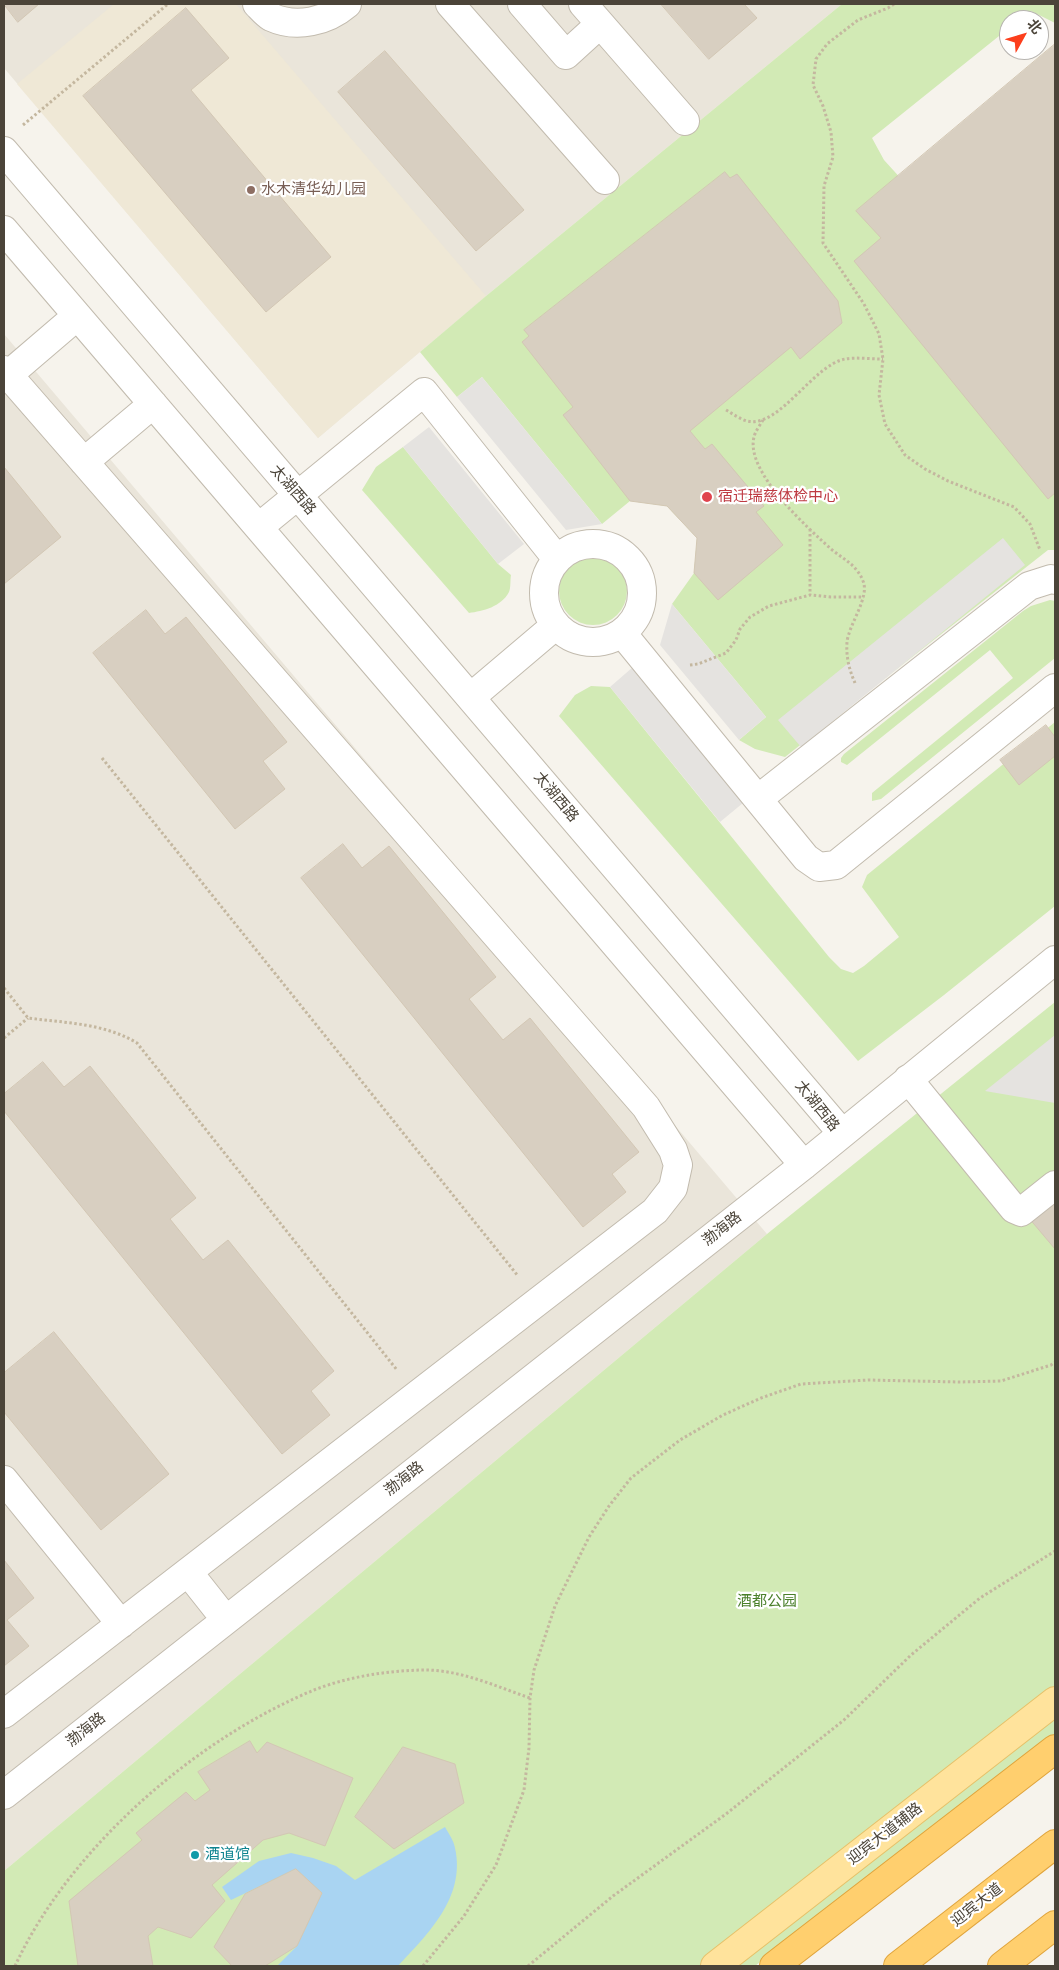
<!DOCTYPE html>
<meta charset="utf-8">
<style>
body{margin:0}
#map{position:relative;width:1059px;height:1970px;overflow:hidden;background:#f6f3ec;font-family:"IBM Plex Sans","Noto Sans SC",sans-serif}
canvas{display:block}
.frame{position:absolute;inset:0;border:5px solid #4b4439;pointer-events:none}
.north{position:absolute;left:999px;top:10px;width:50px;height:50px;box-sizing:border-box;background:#fff;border:1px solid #b7b4b0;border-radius:50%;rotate:51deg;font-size:14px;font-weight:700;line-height:20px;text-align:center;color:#4b4439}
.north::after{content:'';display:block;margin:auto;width:18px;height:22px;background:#fc3f1d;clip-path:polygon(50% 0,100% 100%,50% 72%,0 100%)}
</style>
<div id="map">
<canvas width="1059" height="1970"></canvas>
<div class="frame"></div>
<div class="north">北</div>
</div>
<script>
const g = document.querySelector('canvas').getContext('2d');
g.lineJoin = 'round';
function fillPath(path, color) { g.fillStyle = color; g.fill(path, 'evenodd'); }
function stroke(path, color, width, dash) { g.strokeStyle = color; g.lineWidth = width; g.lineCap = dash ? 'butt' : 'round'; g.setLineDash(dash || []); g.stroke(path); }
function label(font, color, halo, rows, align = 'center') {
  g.font = font + ' "IBM Plex Sans","Noto Sans SC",sans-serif'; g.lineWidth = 4.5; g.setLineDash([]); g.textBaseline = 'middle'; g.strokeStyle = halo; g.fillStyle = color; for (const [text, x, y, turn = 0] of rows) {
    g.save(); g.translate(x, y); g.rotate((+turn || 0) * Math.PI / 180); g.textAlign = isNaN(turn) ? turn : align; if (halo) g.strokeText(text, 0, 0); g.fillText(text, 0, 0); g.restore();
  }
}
fillPath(new Path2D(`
 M4,4H842L486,296L318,438L4,68Z
 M4,334L767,1234L4,1871Z`), '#eae5da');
fillPath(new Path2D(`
 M114,4H236L486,296L318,438L17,84Z`), '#efe8d6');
fillPath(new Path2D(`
 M842,4H1055V23L1031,11L1019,20H1009V28L872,138L884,160L1055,348V550H1048L785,757L755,749L739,740L766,717L672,604L694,573L697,538L667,506L630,501L602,524L482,377L457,397L420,352L486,296Z
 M403,447L498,564L511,575C510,580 511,588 509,592C501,607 483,611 469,613L362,490L376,467Z
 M559 591a34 34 0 1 1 68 0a34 34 0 1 1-68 0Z
 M1050,600L1055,601V658L881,799L872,801V793L1013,678L990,650L847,765L841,762V758L844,754L1023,611L1031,606Z
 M591,686L610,687L829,957L841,969L853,973L864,966L899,937L862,887L867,875L1055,722V906L944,995L858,1061L559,716L575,695Z
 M1055,1002V1737L755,1966H4V1871L767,1234Z`), '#d2eab5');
fillPath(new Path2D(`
 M482,377L602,524L566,530L457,397Z
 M429,427L524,544L498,564L403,447Z
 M1003,538L1025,565L801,747L778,720Z
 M672,604L766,717L739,740L660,645Z
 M633,667L743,803L720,822L610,687Z
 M1055,1035V1103L985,1091Z`), '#e5e3e0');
fillPath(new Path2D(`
 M445,1827C449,1834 454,1841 455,1848C466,1897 428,1934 398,1966H277L297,1946L322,1893L296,1869L231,1900L222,1887L259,1861L291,1853L313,1858L336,1866L355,1880Z`), '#a9d4f2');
const building = new Path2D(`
 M4,4H39L18,22Z
 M661,4H744L757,18L709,59Z
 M186,8L229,58L191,90L331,257L266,312L83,96Z
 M1055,44V493L1048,499L854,261L881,238L856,211Z
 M385,51L524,210L476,251L338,92Z
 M725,172L730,178L737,174L838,301L842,323L800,359L791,347L690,431L705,449L712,444L764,506L756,512L783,545L718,600L694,573L697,538L667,506L630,501L563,415L573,407L522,342L529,336L524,330Z
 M4,467L61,537L4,584Z
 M146,610L165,634L186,617L287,742L263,761L285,789L235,829L93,653Z
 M1046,725L1055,737V756L1019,785L1000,760Z
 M343,844L362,868L389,846L496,977L469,999L503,1040L530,1018L639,1152L612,1174L626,1192L583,1227L301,878Z
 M43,1062L64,1087L90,1066L196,1198L170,1219L203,1260L228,1240L334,1371L311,1391L330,1415L282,1454L4,1111V1094Z
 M1055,1195V1249L1028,1217Z
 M54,1332L169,1474L101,1530L4,1412V1373Z
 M4,1560L34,1598L7,1620L29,1646L4,1666Z
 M250,1741L257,1753L267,1742L353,1778L325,1846L289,1833L263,1840L212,1885L225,1901L191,1938L158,1927L148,1936L153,1966H78L69,1901L142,1840L136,1833L186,1792L195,1801L210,1790L198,1772Z
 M403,1747L455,1764L464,1803L394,1849L355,1817Z
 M296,1869L322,1893L297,1946L265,1966H232L214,1947L245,1894Z`);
fillPath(building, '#d8cfc1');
stroke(building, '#d3c7b4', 1);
const minor = new Path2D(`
 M257,4C261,8 266,14 271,17C297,29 327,21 347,4
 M450,4L605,180
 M522,4L566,55L600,24
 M583,4L685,121
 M4,151L842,1133
 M4,230L804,1165
 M4,370L646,1107L673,1150L678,1165L673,1188L655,1211L4,1714
 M8,375L77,316
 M84,462L153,404
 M259,527L424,392L557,559
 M544 593a49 49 0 1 1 98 0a49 49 0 1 1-98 0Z
 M622,633L788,836L806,858L819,867L836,865L1055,688
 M471,697L556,625
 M758,799L1029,586L1051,579L1055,580
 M908,1079L1014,1209L1021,1212L1055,1185
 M4,1480L121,1624
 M188,1572L226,1620
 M4,1795L804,1165L1055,960`);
const major = new Path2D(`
 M715,1966L1055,1701`);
const highway = new Path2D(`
 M774,1966L1055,1749
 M898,1966L1055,1844
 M1002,1966L1055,1925`);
stroke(minor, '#c2bbae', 30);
stroke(major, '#e6c16a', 30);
stroke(highway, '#e0a43c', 30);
stroke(new Path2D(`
 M894,4L888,8L858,20L827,44L816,59L813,85L823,106L831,132L833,157L824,186L823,243L864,304L879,334L883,359L879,395L885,424L905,455L925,469L948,481L1014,507L1030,524L1040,550
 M23,125L168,4
 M726,410C733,414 740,419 747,421C779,429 813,365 845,359C856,357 871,359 883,359
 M763,420C760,425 755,432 754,437C745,472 808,528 831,549C843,559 857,565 863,581C870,597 849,624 847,642C846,657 849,669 855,683
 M810,529V595
 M690,665L698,664L726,653L736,640L740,629L750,617L769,606L810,595L831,597H864
 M102,758L518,1276
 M4,988L28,1018C65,1023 104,1023 137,1043L397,1370
 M4,1038L28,1018
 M15,1966C69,1849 195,1739 314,1690C347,1677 385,1671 421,1670C459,1669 495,1686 530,1698
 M423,1966L464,1916L496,1865L524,1790L529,1748L530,1698L534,1670L555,1606L589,1537L609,1506L631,1478L680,1440L723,1415L761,1398L801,1384L868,1380L960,1382L1001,1381L1051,1365L1055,1362
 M528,1966L613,1896L726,1814L844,1720L911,1655L980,1598L1055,1551`), '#c4b79f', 3, [2.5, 2.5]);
stroke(minor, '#fff', 28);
stroke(major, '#ffe39c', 28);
stroke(highway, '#ffcf6e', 28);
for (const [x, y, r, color] of [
 [251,190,5,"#8d6e63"],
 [707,497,6,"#e0444e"],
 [195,1855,5,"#0f9aa8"]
]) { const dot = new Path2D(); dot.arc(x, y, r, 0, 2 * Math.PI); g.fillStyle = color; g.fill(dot); stroke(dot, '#fff', 2); }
label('15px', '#785e54', '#fff', [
 ["水木清华幼儿园",261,190]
], 'left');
label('15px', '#4b4439', '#fff', [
 ["太湖西路",293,490,49],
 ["太湖西路",556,797,50],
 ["太湖西路",817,1106,51],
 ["渤海路",722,1229,-38],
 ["渤海路",404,1479,-38],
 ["渤海路",86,1730,-38],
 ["迎宾大道辅路",885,1834,-38],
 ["迎宾大道",977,1905,-38]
]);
label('15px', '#be3a42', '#fff', [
 ["宿迁瑞慈体检中心",718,497]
], 'left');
label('15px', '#4a7f2a', '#fff', [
 ["酒都公园",767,1602]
]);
label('15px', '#0d838f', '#fff', [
 ["酒道馆",205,1855]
], 'left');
</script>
